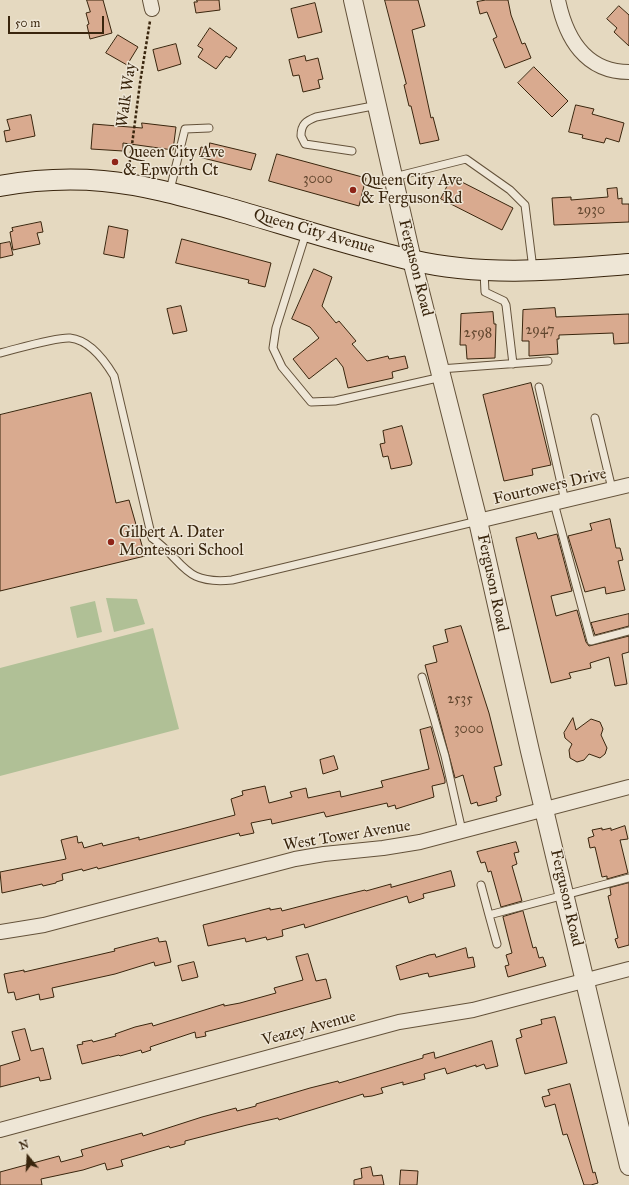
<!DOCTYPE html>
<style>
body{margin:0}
#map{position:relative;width:629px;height:1185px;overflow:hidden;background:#e5d9c0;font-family:"IM FELL Great Primer",serif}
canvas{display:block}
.north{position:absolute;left:8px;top:1137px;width:40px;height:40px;-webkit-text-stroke:3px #eee6d6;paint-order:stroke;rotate:342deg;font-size:11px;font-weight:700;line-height:16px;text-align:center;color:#39250d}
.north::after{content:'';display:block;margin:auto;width:14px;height:18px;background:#39250d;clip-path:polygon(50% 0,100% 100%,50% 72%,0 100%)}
.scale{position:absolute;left:8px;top:16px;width:96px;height:18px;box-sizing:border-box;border:2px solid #39250d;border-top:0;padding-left:5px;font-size:12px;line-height:14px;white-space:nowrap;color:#39250d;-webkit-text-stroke:3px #eee6d6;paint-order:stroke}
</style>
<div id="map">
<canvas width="629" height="1185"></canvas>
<div class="north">N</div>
<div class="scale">50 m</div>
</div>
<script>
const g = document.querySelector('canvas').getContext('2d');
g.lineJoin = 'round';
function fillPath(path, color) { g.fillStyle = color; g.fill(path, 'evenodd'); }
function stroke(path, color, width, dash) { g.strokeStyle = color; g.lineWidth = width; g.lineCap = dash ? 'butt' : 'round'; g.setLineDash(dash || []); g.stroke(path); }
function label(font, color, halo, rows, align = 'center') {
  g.font = font + ' "IM FELL Great Primer",serif'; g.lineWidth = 3; g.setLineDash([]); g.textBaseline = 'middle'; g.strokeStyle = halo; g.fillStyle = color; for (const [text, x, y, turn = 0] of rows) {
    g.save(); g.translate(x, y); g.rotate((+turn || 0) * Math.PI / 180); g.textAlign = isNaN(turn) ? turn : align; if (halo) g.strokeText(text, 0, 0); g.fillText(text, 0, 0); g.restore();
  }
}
fillPath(new Path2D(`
 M106,598L137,599L145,624L114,632Z
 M95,601L102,632L77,638L70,607Z
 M153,628L179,729L0,776V668Z`), '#b0c096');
const building = new Path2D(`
 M87,0H103L112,33L90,39L87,25L89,24L86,13L90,12Z
 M197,0H219L220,10L196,13L194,2H197Z
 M385,0H418L425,26L412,30L431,118L433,117L439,140L420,144L411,106H409L404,85L406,84Z
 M486,0H508L511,15L522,44L525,43L531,58L505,68L493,39L497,37L487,12L480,14L477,2Z
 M315,3L322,32L298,38L291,9Z
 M619,6L629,15V46L614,32L617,28L607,19Z
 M210,28L237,48L230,58L226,56L216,69L198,57L203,49L198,46Z
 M118,35L138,47L127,65L106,53Z
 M176,44L181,64L158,71L153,50Z
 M305,56L306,61L318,58L323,79L318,80L320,88L303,92L299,75L293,76L289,60Z
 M534,67L568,101L552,117L518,83Z
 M576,105L594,109L592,114L624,123L619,142L606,138L604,143L582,138L583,135L569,132Z
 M31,115L35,136L6,142L4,131L10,130L7,120Z
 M142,123L176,127L173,150L123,143V151L91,149L93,124L142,128Z
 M210,143L256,154L251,170L199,157L201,147L209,149Z
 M277,154L366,178L359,206L269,181Z
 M452,177L513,208L502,230L441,199Z
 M617,188L618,199L622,198V204H629V222L554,225L552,198L571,197V200L608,197L607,189Z
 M41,222L43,232L37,233L40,244L13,250L10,232L13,231L12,228Z
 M109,226L128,230L124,258L104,254Z
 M182,239L271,263L265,287L248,283L249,280L176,263Z
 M10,242L13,255L0,258V244Z
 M314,269L332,277L322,306L336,323L339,321L356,341L352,344L367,361L388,356L389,359L405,356L408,368L392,372L393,378L348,388L343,367L336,358L309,379L293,359L319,338L310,327L292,319Z
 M181,306L187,331L173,334L167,309Z
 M555,308L556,317L629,314V343L614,344L613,333L559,335V339H557L558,354L529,356V341H522L523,310Z
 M493,312L494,324H496L495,358L467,359L466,345H460L461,314Z
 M531,383L551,465L532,469L533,475L504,481L483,395Z
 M91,393L116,503L129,500L145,556L0,591V415Z
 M402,426L412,463L411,465L391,469L388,456L383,457L380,444L385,443L383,431Z
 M610,519L616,548H620L623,560L618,561L625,590L606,594L605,587L585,592L568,536L592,530L590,524Z
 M536,533L538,539L557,534L572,591L551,596L556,616L577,610L586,642L589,646L629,636V652L622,654L627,684L615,686L609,657L590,663L591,668L569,673L571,678L551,683L516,538Z
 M629,614V626L595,635L591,623Z
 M461,626L489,713L502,765L494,767L501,795L496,797L497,801L478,806L477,802L471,804L463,775L455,778L425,665L437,662L433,646L448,642L445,630Z
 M573,718L576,730L591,719L600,722L603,729L601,735L607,748L605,754L600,758L589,754L584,760L577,762L570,758L569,750L572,744L565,738L564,733Z
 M431,727L445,780V783L432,786L434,797L396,809L395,805L388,807L387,803L326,817L324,812L272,824L271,819L251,823L254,833L240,836L239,833L98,869L97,867L83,871L82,869L62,874L63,880L56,882V883L43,886L42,884L2,893L0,872L66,859L61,840L77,836L78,843L82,842L84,848L102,843L103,846L139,837V840L178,830L235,815L231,799L243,795L242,791L265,786L269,803L292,797L290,792L306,788L308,798L340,791L341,797L383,787L381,781L429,769L420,730Z
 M334,756L338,769L323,774L320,760Z
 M625,826L628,839L620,840L628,873L607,879V876L602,877L595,847L590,848L588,838L594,836L592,830L602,828V830L611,828V830Z
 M516,842L519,852L514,853L517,864L512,866L522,901L501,907L491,871L488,872L485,862L481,863L477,852Z
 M451,871L455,886L423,894L424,898L409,903L407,896L305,928L304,924L282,930L283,936L267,940L266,937L246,942L245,938L208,946L203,925L270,908V910L281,908L282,911L336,897L365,890L366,891L391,884V887Z
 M629,883V945L618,948L615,939L618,938L608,896L611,895L610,888Z
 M523,911L533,948L536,947L539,958L543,957L546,966L508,977L505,966L509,965L506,955L512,953L503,917Z
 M158,938L159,942L166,941L171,962L155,966L154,962L115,974L52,988L54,997L40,1000L39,994L16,1000L14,992L8,993L4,974L24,970V972L85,958L115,951L114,949L129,945Z
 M466,948L468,958L473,957L475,967L429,977L428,973L423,974L400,980L396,966L429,955L435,954L436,957Z
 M308,954L316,981L326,979L331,998L213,1030L205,1032L206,1036L196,1038L195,1032L150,1047L151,1050L142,1053L141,1050L120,1056L119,1055L82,1064L77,1045L83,1044L82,1042L92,1040L93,1042L116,1036L115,1034L135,1027L152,1023L153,1026L224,1004V1006L240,1003L276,993L274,988L303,980L296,957Z
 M194,962L198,977L182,981L178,966Z
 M555,1017L567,1063L525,1074L516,1039L522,1037L520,1030L542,1024L541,1020Z
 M25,1029L31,1051L43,1048L51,1079L40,1081L39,1077L0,1087V1066L20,1060L12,1032Z
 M492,1041L498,1066L486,1069L484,1064L476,1067V1065L447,1074L445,1068L424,1074L425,1079L403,1085V1082L381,1088L383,1093L372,1096L364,1097L363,1094L279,1120L278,1118L247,1125L185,1141V1144L170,1148L169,1146L121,1160L123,1166L107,1170L105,1163L83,1170L41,1179L42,1185H0V1172L59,1156L61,1162L83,1156L81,1150L142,1133L143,1136L202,1117L236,1108L237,1111L256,1106V1104L310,1088L338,1081L339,1083L423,1058V1055L434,1052L435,1058Z
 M570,1084L593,1173L595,1172L598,1183L591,1185H584L567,1134L563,1135L555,1104L545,1107L542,1097L550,1095L548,1090Z
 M371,1167L373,1176L382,1175L384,1185H354V1180L362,1178L361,1169Z
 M401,1170L418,1171L417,1185H400Z`);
fillPath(building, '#d9aa8f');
stroke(building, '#39250d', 1);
const service = new Path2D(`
 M352,151L305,144L301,136C301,124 306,121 316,117L378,105
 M394,177L466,159L510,190L525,205L533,269
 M170,190L185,129L209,128
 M306,233L276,328L273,348L282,367L311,402L335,401L442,377
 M484,272L485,292L504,301L506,305L513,364
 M0,353C17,349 55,337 70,338C90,340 105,361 114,376L152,538C185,561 182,585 232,580L478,521
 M440,369L548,361
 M539,387L565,501
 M595,418L612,489
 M554,503L591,641L629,631
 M422,677L445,756L462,831
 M481,885L489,915L629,878
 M489,915L497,944`);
const minor = new Path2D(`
 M150,0L152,9
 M558,0C566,38 585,72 629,72
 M478,521L629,485
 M0,932L44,925L295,859L324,854L383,848L420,842L629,787
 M0,1130L399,1022L473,1010L629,969`);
const tertiary = new Path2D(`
 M353,0L412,260L478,521L530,751L629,1166`);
const secondary = new Path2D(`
 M0,186C33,180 69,178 103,181C148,185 191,198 235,210C293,227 352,246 411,260C483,277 556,270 629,264`);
stroke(service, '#64523a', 9);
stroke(minor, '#64523a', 16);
stroke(tertiary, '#64523a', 20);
stroke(secondary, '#39250d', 22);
stroke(new Path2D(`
 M129,168L140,83L150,21`), '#39250d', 2.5, [3, 2]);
stroke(service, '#eee6d6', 7);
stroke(minor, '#eee6d6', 14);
stroke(tertiary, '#eee6d6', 18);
stroke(secondary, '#eee6d6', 20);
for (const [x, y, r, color] of [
 [115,162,4,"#8f2418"],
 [353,190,4,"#8f2418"],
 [111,542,4,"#8f2418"]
]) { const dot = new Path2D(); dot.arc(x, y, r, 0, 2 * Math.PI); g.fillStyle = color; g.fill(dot); stroke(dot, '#eee6d6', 1.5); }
label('14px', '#61462e', null, [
 ["3000",318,180],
 ["2930",591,211],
 ["2947",540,331],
 ["2598",478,334],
 ["2535",460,700],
 ["3000",469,730]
]);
label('16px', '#39250d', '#eee6d6', [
 ["Walk Way",127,95,-82],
 ["Queen City Avenue",314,232,16],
 ["Ferguson Road",415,268,76],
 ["Fourtowers Drive",550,487,-13],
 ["Ferguson Road",492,583,78],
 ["West Tower Avenue",347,836,-9],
 ["Ferguson Road",566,898,77],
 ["Veazey Avenue",309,1029,-15]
]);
label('16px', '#39250d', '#eee6d6', [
 ["Queen City Ave",123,153],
 ["& Epworth Ct",123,171],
 ["Queen City Ave",361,181],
 ["& Ferguson Rd",361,199],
 ["Gilbert A. Dater",119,533],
 ["Montessori School",119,551]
], 'left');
</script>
